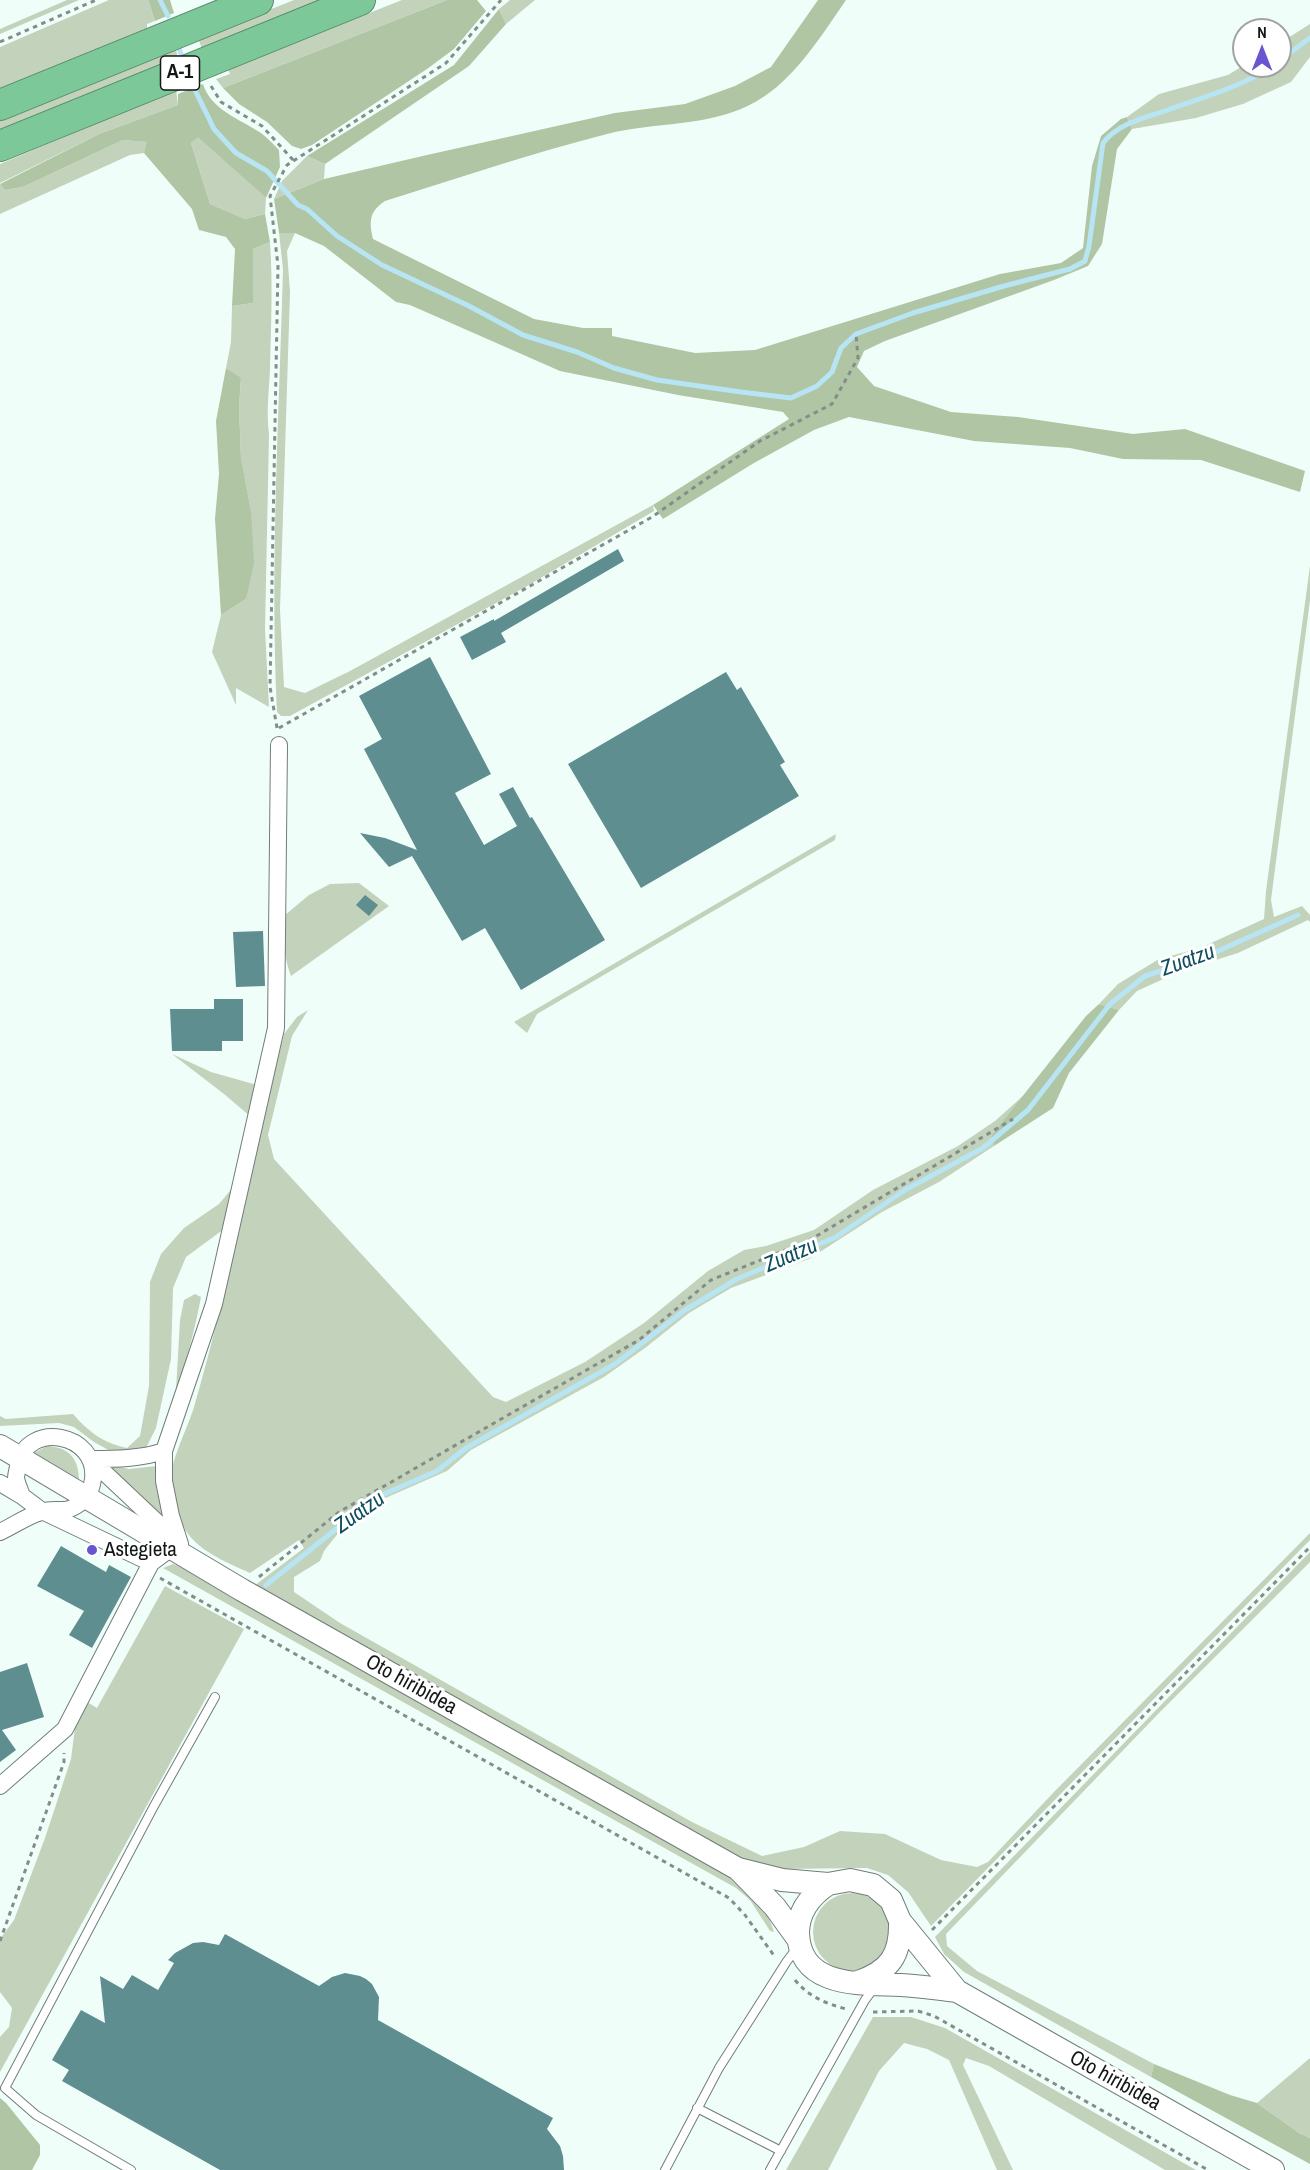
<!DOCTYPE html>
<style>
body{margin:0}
#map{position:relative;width:1310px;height:2170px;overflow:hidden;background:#f0fefa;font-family:"Archivo Narrow",sans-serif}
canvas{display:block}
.north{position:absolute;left:1232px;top:18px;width:60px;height:60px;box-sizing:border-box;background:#fff;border:2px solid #a1a3a2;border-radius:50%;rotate:0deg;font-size:16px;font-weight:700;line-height:24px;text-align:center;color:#131817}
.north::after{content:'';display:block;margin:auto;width:21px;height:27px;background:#6756cf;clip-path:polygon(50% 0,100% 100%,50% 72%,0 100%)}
</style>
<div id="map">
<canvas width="1310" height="2170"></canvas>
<div class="north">N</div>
</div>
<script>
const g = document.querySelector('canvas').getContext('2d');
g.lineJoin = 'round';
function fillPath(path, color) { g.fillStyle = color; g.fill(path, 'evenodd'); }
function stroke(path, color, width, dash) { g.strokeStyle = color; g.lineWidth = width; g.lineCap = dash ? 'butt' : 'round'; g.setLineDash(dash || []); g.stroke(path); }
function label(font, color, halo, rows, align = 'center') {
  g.font = font + ' "Archivo Narrow",sans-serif'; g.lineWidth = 6; g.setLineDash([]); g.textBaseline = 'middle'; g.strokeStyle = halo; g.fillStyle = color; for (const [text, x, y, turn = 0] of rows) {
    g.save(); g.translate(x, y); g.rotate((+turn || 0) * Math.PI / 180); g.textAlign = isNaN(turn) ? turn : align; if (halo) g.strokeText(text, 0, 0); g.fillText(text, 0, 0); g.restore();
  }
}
fillPath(new Path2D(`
 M67,0H79L0,34V29Z
 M109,0H148L155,21L147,24V28L0,88V47Z
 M294,0H327L202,49L198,38Z
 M402,0H447L223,88L216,79L230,74L228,69Z
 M510,0H535L506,24L499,9Z
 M1310,24V57L1291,82L1243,104L1196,118L1132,129L1127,117L1159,94L1228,75L1244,65L1280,66V43Z
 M175,46L178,58L0,132V119Z
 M176,90L178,105L99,134L0,183V164Z
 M198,136L266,198L265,214L245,219L210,204L191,143Z
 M123,140L148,142L144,153L130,155L0,214V184L5,190L23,187Z
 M307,156L325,164L324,179L274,199L282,181Z
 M279,233H295L287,251L290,292L280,610L284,687L305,693L350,671L653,505L654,511L527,586L290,716H281L277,712C270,565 279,417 283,269Z
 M270,242C273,285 271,326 270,369C269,391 266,411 269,434L265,629L269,707L236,688V705L212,652L221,615L246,599L251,511L241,459L239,407L241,379L226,368L231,342L232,306L253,303V249Z
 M1310,566V600L1271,900L1274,917L1302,906L1310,915V922L1308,920L1238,953L1181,971L1137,991L1119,1010L1099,1004L1118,984L1159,959L1200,948L1264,919L1266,891Z
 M836,834L835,840L537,1014L527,1033L514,1022Z
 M359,883L389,906L291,976C283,955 283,936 285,915L309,895L330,884Z
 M308,1010L292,1036L268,1135L274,1159L493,1397L506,1402L585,1362L644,1323L708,1271L744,1250L766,1246L814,1230L873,1190L958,1146L995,1121L1024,1095L991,1136L994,1146L939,1182L882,1212L809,1259L731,1288L689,1313L645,1348L604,1377L471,1450L447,1471L374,1503L339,1532L324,1551L320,1561L294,1577V1592L340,1623L692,1822L762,1856L804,1847L840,1831L885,1834L941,1860L977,1867L988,1862L1053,1793L1310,1533V1540L931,1926L908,1892L888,1875L867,1868L779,1869L745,1862L254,1586L304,1548L299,1540L250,1573C208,1554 182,1544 171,1494C165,1469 187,1431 194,1407C230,1284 252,1158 284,1034L297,1017Z
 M172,1054L211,1072L257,1085L251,1117L224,1094Z
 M234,1186L224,1229L186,1257L173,1288L171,1359L156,1428L146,1448L112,1452L94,1442L74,1427L59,1423L0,1426V1416L6,1419L73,1414C89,1432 103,1443 127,1448L140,1436L149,1386L150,1282L161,1254L184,1228L219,1204Z
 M195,1294L201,1297C195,1329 187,1360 176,1390L180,1320L184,1300Z
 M47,1446C69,1447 79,1459 79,1480L34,1453Z
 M107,1464L129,1469L157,1466L156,1487L163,1516L161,1517Z
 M1310,1552V1562L1159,1713L946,1934L947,1946L977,1971L1154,2064L1151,2077L964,1972L944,1954L935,1937Z
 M173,1564L179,1566L729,1875C748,1891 767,1906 774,1932L770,1931L750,1900L736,1888L163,1568Z
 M165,1586L244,1629L0,2072V2037L9,2027L12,2008L0,1992V1939L14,1920L45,1838L71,1759L76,1720L87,1702L97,1708Z
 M813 1932a39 39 0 1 1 78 0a39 39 0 1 1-78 0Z
 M873,2017H911L945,2028L1196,2170H1165L989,2066L966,2058L963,2065L1013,2170H997L949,2060L927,2049L904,2043L879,2071L828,2170H786Z
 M1310,2058V2138L1299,2133L1257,2103Z`), '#c3d2ba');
fillPath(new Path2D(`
 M148,0H170L174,13L155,21Z
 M447,0H477L486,11L454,49L427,69L312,145L301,149L292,146L267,122L239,104L223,88Z
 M818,0H846C822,35 794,80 757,101C710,128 657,121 607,134C532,153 459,178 385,201C369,212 369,221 373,239L534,319L583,328H612V336L695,353L755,350L1000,274L1061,263L1083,248L1092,166L1101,136L1121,119L1127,117L1132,129L1117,149L1102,244L1088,266L1054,280L885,341L864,351L857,367L874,386L951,412L1018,417L1133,434L1185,429L1305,471L1300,492L1201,460L1123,459L1070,448L974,441L849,417L814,430L754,463L663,519L653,505L789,419L783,412L678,395L560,371L410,305L396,302L324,246L295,233H279L274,199L324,179L427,155L615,113L685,104L735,86L771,67Z
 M499,9L506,24L469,66L325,164L307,156L454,65Z
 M203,84C211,110 240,119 261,133C268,138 273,144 279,150L280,167L266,198L198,137L191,143L210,204L245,219L265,214L270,242L253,249V303L232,306L235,249L226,237L199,230L192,209L144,153L147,142L123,140L23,187L5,190L0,184L99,134L178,105V94Z
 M226,368L241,378L239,407L241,458L251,511L254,563L246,599L221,615L215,519L219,474L216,421Z
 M1099,1004L1119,1010L1069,1073L1053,1108L994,1146L991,1136L1086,1016Z
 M1154,2064L1230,2095L1257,2103L1299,2133L1310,2138V2164L1151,2077Z
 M0,2098L6,2103L40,2145V2155L32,2170H0Z`), '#b0c5a3');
stroke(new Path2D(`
 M160,0L168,16
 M178,45L182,57
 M1280,60L1310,38
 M194,88L214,129L236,153L267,171L298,205L307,209L337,236L382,265L469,306L523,335L577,352L614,368L657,380L741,392L791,398L817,386L832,372L841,348L856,334L913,313L1004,286L1070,269L1085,261L1089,246L1103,143C1119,123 1144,118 1168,110C1201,98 1244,86 1272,66
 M266,1585L375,1498L437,1471L466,1448L615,1364L685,1310L737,1279L836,1237L905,1190L983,1148L1028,1110L1110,1004L1145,976L1207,956L1298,915`), '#b7e5f4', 5);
fillPath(new Path2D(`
 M618,549L624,561L501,633L506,642L472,660L460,637L494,619V621Z
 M430,657L491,774L455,793L484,845L517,826L499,794L513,787L530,818L532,817L605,940L521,990L485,928L462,941L412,856L389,867L360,833L385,838L417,850L364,749L382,739L359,696Z
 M726,672L737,690L741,687L785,762L780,765L799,796L641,888L568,764Z
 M365,895L378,905L369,916L356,905Z
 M263,931L265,986L236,987L233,932Z
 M214,999H243V1041H222V1051H172L170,1009H214Z
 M61,1546L106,1572L109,1565L131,1577L92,1648L69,1635L84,1611L37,1586Z
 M27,1663L44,1717L2,1730L16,1750L0,1762V1672Z
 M225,1934L319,1986L332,1977L345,1973L360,1976L366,1979L372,1984L379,1997L378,2020L553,2118L547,2129L560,2146L563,2156L564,2170H220L62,2081L69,2070L52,2060L81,2010L105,2023L100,1976L123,1989L132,1975L158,1990L174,1963L168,1960L175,1953L193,1943L203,1942L219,1945Z`), '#5e8e90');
const lane = new Path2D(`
 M697,2108L781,2151
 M131,2170L36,2115L5,2088L154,1806L215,1697
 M665,2170L719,2068L787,1961L797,1948
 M770,2170L865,2000L874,1988`);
const street = new Path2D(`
 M90,1459L177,1541
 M90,1459C116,1459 140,1459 164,1451
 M0,1483L22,1496L42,1511L151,1563
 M0,1532C13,1526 27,1516 41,1512C60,1506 64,1517 84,1500C89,1495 92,1486 93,1479C98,1433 27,1420 18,1465C18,1469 16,1474 16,1478C17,1484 20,1490 22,1496
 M180,1544L171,1516L164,1481V1451L214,1304L276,1028L279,745
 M0,1786L65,1729L151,1563L170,1549`);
const secondary = new Path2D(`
 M0,1446L242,1590L738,1869L782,1880L828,1884L850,1880L873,1885L891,1900L900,1921L957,1991L1273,2170
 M738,1869L775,1907L798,1939
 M828,1884C810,1896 798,1911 798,1933C800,1989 862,1983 901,1985C920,1986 938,1989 957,1991
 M858,1982C890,1971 901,1955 900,1921`);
const highway = new Path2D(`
 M0,105L258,0
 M0,146L360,0`);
stroke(lane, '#717d7a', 10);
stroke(street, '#717d7a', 18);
stroke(secondary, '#717d7a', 24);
stroke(highway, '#578a6b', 32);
stroke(new Path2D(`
 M0,42L96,0
 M211,86L221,102L262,126L294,161
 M277,728L270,687L278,266L270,196L287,165L446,63L501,0
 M279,728L652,517L760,441L832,404L858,358L856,334
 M259,1577L339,1512L639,1340L711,1280L808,1241L1013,1119
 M160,1578L729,1898L745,1915L775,1957
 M932,1930L1310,1547
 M0,1941L64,1762V1753
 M795,1980C809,1997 825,2003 846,2009
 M873,2012L918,2011L934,2016L1208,2170`), '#838d8a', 3, [4.5, 4.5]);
stroke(lane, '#fff', 8);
stroke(street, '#fff', 16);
stroke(secondary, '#fff', 22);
stroke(highway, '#7cc898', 30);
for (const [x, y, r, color] of [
 [92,1550,6,"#6756cf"]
]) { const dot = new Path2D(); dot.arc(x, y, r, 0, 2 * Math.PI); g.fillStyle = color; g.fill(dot); stroke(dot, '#fff', 2); }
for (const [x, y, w] of [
 [180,73,39]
]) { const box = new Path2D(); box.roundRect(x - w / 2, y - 17, w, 34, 4.5); g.fillStyle = '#fff'; g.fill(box); stroke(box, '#131817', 1.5); }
label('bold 20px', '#131817', null, [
 ["A-1",180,73]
]);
label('21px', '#131817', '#fff', [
 ["Astegieta",104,1550]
], 'left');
label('21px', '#131817', '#fff', [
 ["Oto hiribidea",411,1685,29],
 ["Oto hiribidea",1115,2081,29]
]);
label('italic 22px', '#0f4e5e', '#fff', [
 ["Zuatzu",1188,961,-20],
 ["Zuatzu",791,1256,-23],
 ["Zuatzu",360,1513,-35]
]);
</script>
